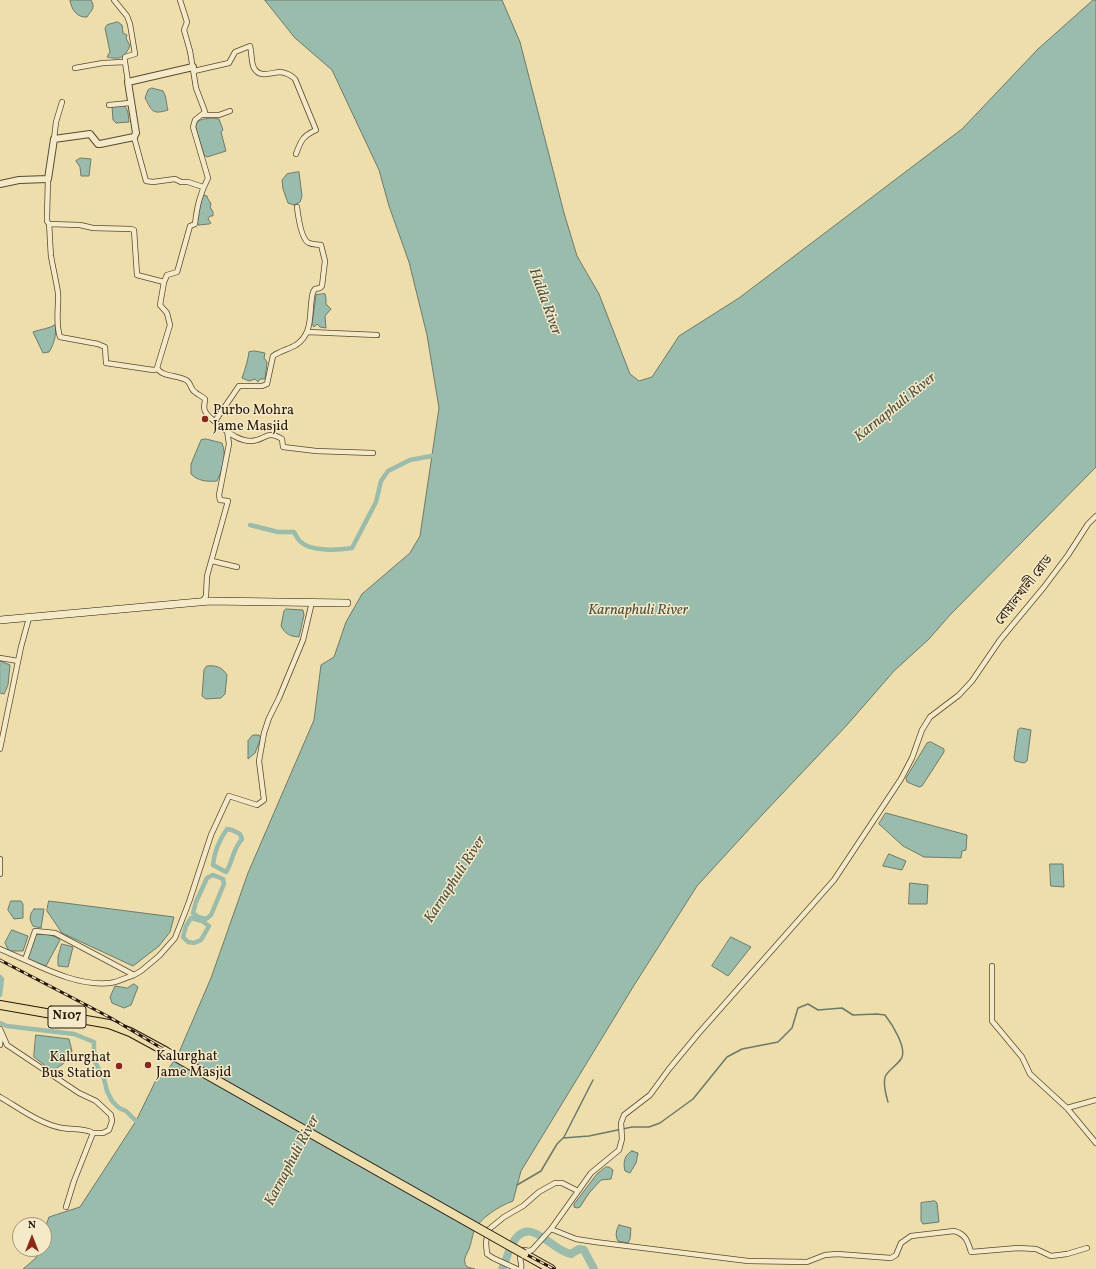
<!DOCTYPE html>
<meta charset="utf-8">
<style>
body{margin:0}
#map{position:relative;width:1096px;height:1269px;overflow:hidden;background:#eedeab;font-family:Vollkorn,serif}
canvas{display:block}
.north{position:absolute;left:12px;top:1217px;width:40px;height:40px;box-sizing:border-box;background:#f4eac8;border:1px solid #a3957c;border-radius:50%;rotate:0deg;font-size:11px;font-weight:700;line-height:16px;text-align:center;color:#29160b}
.north::after{content:'';display:block;margin:auto;width:14px;height:18px;background:#8f2418;clip-path:polygon(50% 0,100% 100%,50% 72%,0 100%)}
</style>
<div id="map">
<canvas width="1096" height="1269"></canvas>
<div class="north">N</div>
</div>
<script>
const g = document.querySelector('canvas').getContext('2d');
g.lineJoin = 'round';
function fillPath(path, color) { g.fillStyle = color; g.fill(path, 'evenodd'); }
function stroke(path, color, width, dash) { g.strokeStyle = color; g.lineWidth = width; g.lineCap = dash ? 'butt' : 'round'; g.setLineDash(dash || []); g.stroke(path); }
function label(font, color, halo, rows, align = 'center') {
  g.font = font + ' Vollkorn,"Noto Serif Bengali",serif'; g.lineWidth = 3; g.setLineDash([]); g.textBaseline = 'middle'; g.strokeStyle = halo; g.fillStyle = color; for (const [text, x, y, turn = 0] of rows) {
    g.save(); g.translate(x, y); g.rotate((+turn || 0) * Math.PI / 180); g.textAlign = isNaN(turn) ? turn : align; if (halo) g.strokeText(text, 0, 0); g.fillText(text, 0, 0); g.restore();
  }
}
const water = new Path2D(`
 M70,0H91C96,9 91,10 87,17C77,18 71,9 70,0Z
 M265,0H502L520,42L564,213L577,256L599,294L630,374L639,381L652,377L679,336L739,298L962,129L1038,49L1093,0H1096V467L950,615L929,639L894,671L847,725L762,815L697,886L633,987L521,1171L513,1201C499,1206 480,1218 474,1231C472,1237 471,1244 469,1249C466,1256 462,1260 467,1267L475,1269H23L36,1258L38,1249H44V1231L49,1217L80,1207L136,1121L157,1078L168,1069L177,1057L211,978L248,873L314,720L321,665L334,657L346,622L362,594L410,553L420,536L439,408L427,335L409,262L389,206L379,170L332,70L295,38Z
 M118,22L122,25L123,33L127,35L126,38L130,46C124,58 121,60 107,57L110,52L105,28L107,25Z
 M152,88L163,91C167,97 166,104 168,110C152,115 152,111 145,98L148,90Z
 M122,104C129,108 128,115 129,122L116,123L113,120L112,106Z
 M213,118L219,119L223,130L221,132L226,151L207,157L204,155L195,125C199,118 206,119 213,118Z
 M81,158L91,159L89,176H81L80,167L76,161Z
 M299,172L302,196L300,202L294,205L288,203L283,189L282,180L287,174Z
 M203,195L207,196C207,199 210,201 211,204L210,207L213,212V216H210L208,219L211,223L209,224L198,225L197,219L199,215L197,211Z
 M325,294L326,298V304L331,309L325,316L326,328L320,327L317,324L314,327L312,324L316,295Z
 M55,325C57,334 54,344 49,352L43,353L33,332C41,329 48,329 55,325Z
 M255,351L265,353L264,358L267,362L265,379H260L258,382L255,379L249,381L242,378C245,370 248,360 249,352Z
 M206,439L222,443C227,455 223,469 217,481C207,482 198,481 191,474V464L201,440Z
 M286,609L303,610L304,615L299,637C290,636 286,635 281,626L284,611Z
 M0,661L10,665L8,685L4,694L0,693Z
 M207,666C216,665 222,667 227,675L225,694L221,698L206,699L202,696L204,670Z
 M1021,728L1031,730L1027,761L1024,763L1015,761L1014,758L1018,730Z
 M253,735H259L261,738L255,753L248,759V741Z
 M931,742L944,749V752L922,786L919,787L907,782L906,778L927,743Z
 M886,813L967,835L966,850L962,851L961,858L924,857L903,846L879,824Z
 M889,854L906,861L902,870L883,866Z
 M1050,864H1063L1064,887L1051,886Z
 M910,883L928,885L927,904H909Z
 M11,901H21L23,904V918L14,919L8,910Z
 M49,901L174,917L170,932L159,946L133,966L62,933L47,911Z
 M34,909H44L41,928L33,926C29,919 29,915 34,909Z
 M12,930L28,936L23,951H9L5,943Z
 M47,934L56,937L60,940L46,966L27,959L36,935Z
 M731,937L751,947L728,976L712,966Z
 M62,944L73,947L68,967L58,966V957Z
 M134,984L138,987L131,1005L124,1008L112,1003L110,997L115,986L127,988Z
 M36,1035L69,1039L72,1051L63,1064L52,1071L34,1057Z
 M632,1151L638,1153L636,1163L630,1173L625,1171C623,1163 624,1155 632,1151Z
 M606,1167H609L613,1170L611,1179L601,1180L589,1193L580,1207L577,1208L574,1207V1204L597,1174Z
 M935,1201L937,1203L939,1222L923,1224L921,1221V1203Z
 M619,1225L631,1228L630,1239L628,1243L618,1241C615,1236 616,1230 619,1225Z`);
fillPath(water, '#99bcac');
stroke(water, '#6c7a6c', 1);
stroke(new Path2D(`
 M564,1137L593,1080
 M517,1185L541,1171L557,1144L563,1138L589,1136L632,1127H649L660,1123L693,1099L727,1057L742,1049L778,1042L792,1028L798,1008L808,1004L818,1010L842,1008L853,1015L877,1014L885,1015C892,1024 908,1049 901,1059C897,1065 890,1069 886,1075C882,1082 886,1095 888,1102`), '#6c7a6c', 1.5);
stroke(new Path2D(`
 M250,525L278,532H294C296,535 298,540 301,542C311,552 339,550 352,548L376,502L381,481L388,471L410,460L437,455
 M227,829L232,830L240,834L242,839C232,850 233,862 226,872L213,865C214,853 220,839 227,829Z
 M213,875L223,879L224,884L211,915L206,919L198,917L193,913L196,902L207,878Z
 M191,918L202,921L209,926L201,940L194,943L188,942L183,937L186,926Z
 M0,977L2,979L0,995
 M0,1023L7,1026L74,1034L94,1042V1060L104,1079L107,1091L112,1101L119,1108L126,1111L136,1121`), '#99bcac', 4.5);
stroke(new Path2D(`
 M502,1269C506,1262 508,1252 511,1246C529,1211 549,1250 571,1254L579,1249L584,1250L594,1269`), '#99bcac', 8);
const minor = new Path2D(`
 M114,0L127,16L130,24L135,54L125,57V62
 M75,68L103,63L125,62L128,82
 M194,71L229,63L235,52L250,46C252,53 251,63 254,68C260,79 272,72 281,72C286,73 292,76 295,79L316,130C303,136 301,140 296,154
 M109,105L130,103
 M202,115H219L230,111
 M134,137L146,181L153,182L175,179L181,182H188L203,187
 M54,139L56,122L62,102
 M48,179L47,216V221L49,224L80,225L93,228L131,229L134,230L137,275L164,282L160,305L167,313L170,325L157,368C162,377 177,375 186,380C191,382 190,389 195,392C198,395 202,396 205,399C205,404 203,407 205,411C207,417 230,434 236,437C240,439 246,441 251,441C265,441 266,429 282,439L283,447L316,451L373,453
 M49,224C50,235 50,245 51,256C53,268 56,280 58,293C59,307 55,323 60,337L98,344L105,347L106,363L153,370L158,369
 M164,282L167,275L177,272L178,269L190,226L195,224C197,206 200,194 208,178L193,127L195,120L205,112L204,109L196,88L190,51L184,30L187,22L180,0
 M308,332L377,335
 M215,421L239,386H262L267,384L273,356C280,351 289,349 296,345C315,332 308,311 313,292L315,289L320,288L322,286L325,261L321,245C317,244 313,245 309,243C301,240 298,215 297,207
 M212,561L237,567
 M202,602L206,596L207,576L228,501L220,500L219,495L229,444L227,430
 M0,658L18,661
 M0,749L21,647L29,618
 M0,874V859
 M0,949L25,960L35,931L55,933L134,975L141,971L159,956L175,938L189,902L211,835L229,796L257,805L264,800L259,761L264,733L269,718L279,698L303,640L312,602
 M25,960C51,972 81,986 110,983C118,982 127,977 134,975
 M992,966V1021L1022,1057L1030,1074L1067,1108L1096,1143
 M0,1029L7,1045L79,1093L96,1101L111,1115L112,1121L109,1130L103,1133H93
 M0,1045L1,1033
 M0,1097C19,1108 40,1124 62,1128C73,1130 84,1128 93,1133L74,1181L66,1207
 M1067,1108L1096,1100
 M551,1229L591,1173L619,1150L622,1139L621,1123L624,1115L650,1095L669,1069L698,1034L834,880L901,779L912,758L922,730L930,717L959,695L972,681L1000,640L1044,587L1068,555L1088,524L1096,516
 M517,1269L493,1258L487,1254L486,1243L488,1230L504,1217L523,1206L539,1192L555,1183H562L578,1191
 M521,1269C523,1260 516,1259 524,1250L529,1251L532,1250L551,1229L576,1239L595,1242L748,1261L807,1262L825,1255L837,1254L891,1258L896,1255L901,1243L911,1236L954,1231C966,1234 968,1242 971,1252L1018,1248L1036,1249L1051,1256L1067,1254L1087,1248`);
const tertiary = new Path2D(`
 M0,184L19,180L48,179L54,139L90,134L98,144H100L134,137L136,133L128,82L193,67`);
const secondary = new Path2D(`
 M0,620L210,601L347,603`);
const trunk = new Path2D(`
 M0,1005L109,1024L130,1032L165,1051
 M524,1254L551,1269`);
stroke(minor, '#5a4833', 6);
stroke(tertiary, '#5a4833', 8);
stroke(secondary, '#29160b', 8);
stroke(trunk, '#29160b', 10);
stroke(minor, '#f4eac8', 4.5);
stroke(tertiary, '#f4eac8', 6);
stroke(secondary, '#f4eac8', 7);
stroke(trunk, '#eedeab', 8);
const rail = new Path2D(`
 M0,960L111,1018L168,1052
 M164,1048L521,1250L520,1252L162,1051Z
 M516,1249L554,1269`);
stroke(rail, '#29160b', 3);
stroke(rail, '#f4eac8', 1.5, [4.5]);
const trunkBridge = new Path2D(`
 M165,1051L524,1254`);
stroke(trunkBridge, '#29160b', 10, []);
stroke(trunkBridge, '#eedeab', 8);
for (const [x, y, r, color] of [
 [205,419,4,"#8f2418"],
 [148,1065,4,"#8f2418"],
 [119,1066,4,"#8f2418"]
]) { const dot = new Path2D(); dot.arc(x, y, r, 0, 2 * Math.PI); g.fillStyle = color; g.fill(dot); stroke(dot, '#f4eac8', 1.5); }
for (const [x, y, w] of [
 [67,1017,38]
]) { const box = new Path2D(); box.roundRect(x - w / 2, y - 11, w, 22, 3); g.fillStyle = '#f4eac8'; g.fill(box); stroke(box, '#29160b', 1); }
label('bold 13px', '#29160b', null, [
 ["N107",67,1017]
]);
label('14px', '#29160b', '#f4eac8', [
 ["Purbo Mohra",213,411],
 ["Jame Masjid",213,427],
 ["Kalurghat",156,1057],
 ["Jame Masjid",156,1073],
 ["Kalurghat",111,1058,"right"],
 ["Bus Station",111,1074,"right"]
], 'left');
label('14px', '#29160b', '#f4eac8', [
 ["বোয়ালখালী রোড",1025,591,-52]
]);
label('italic 15px', '#505043', '#f4eac8', [
 ["Halda River",544,302,70],
 ["Karnaphuli River",896,408,-39],
 ["Karnaphuli River",638,611],
 ["Karnaphuli River",456,880,-57],
 ["Karnaphuli River",293,1161,-62]
]);
</script>
